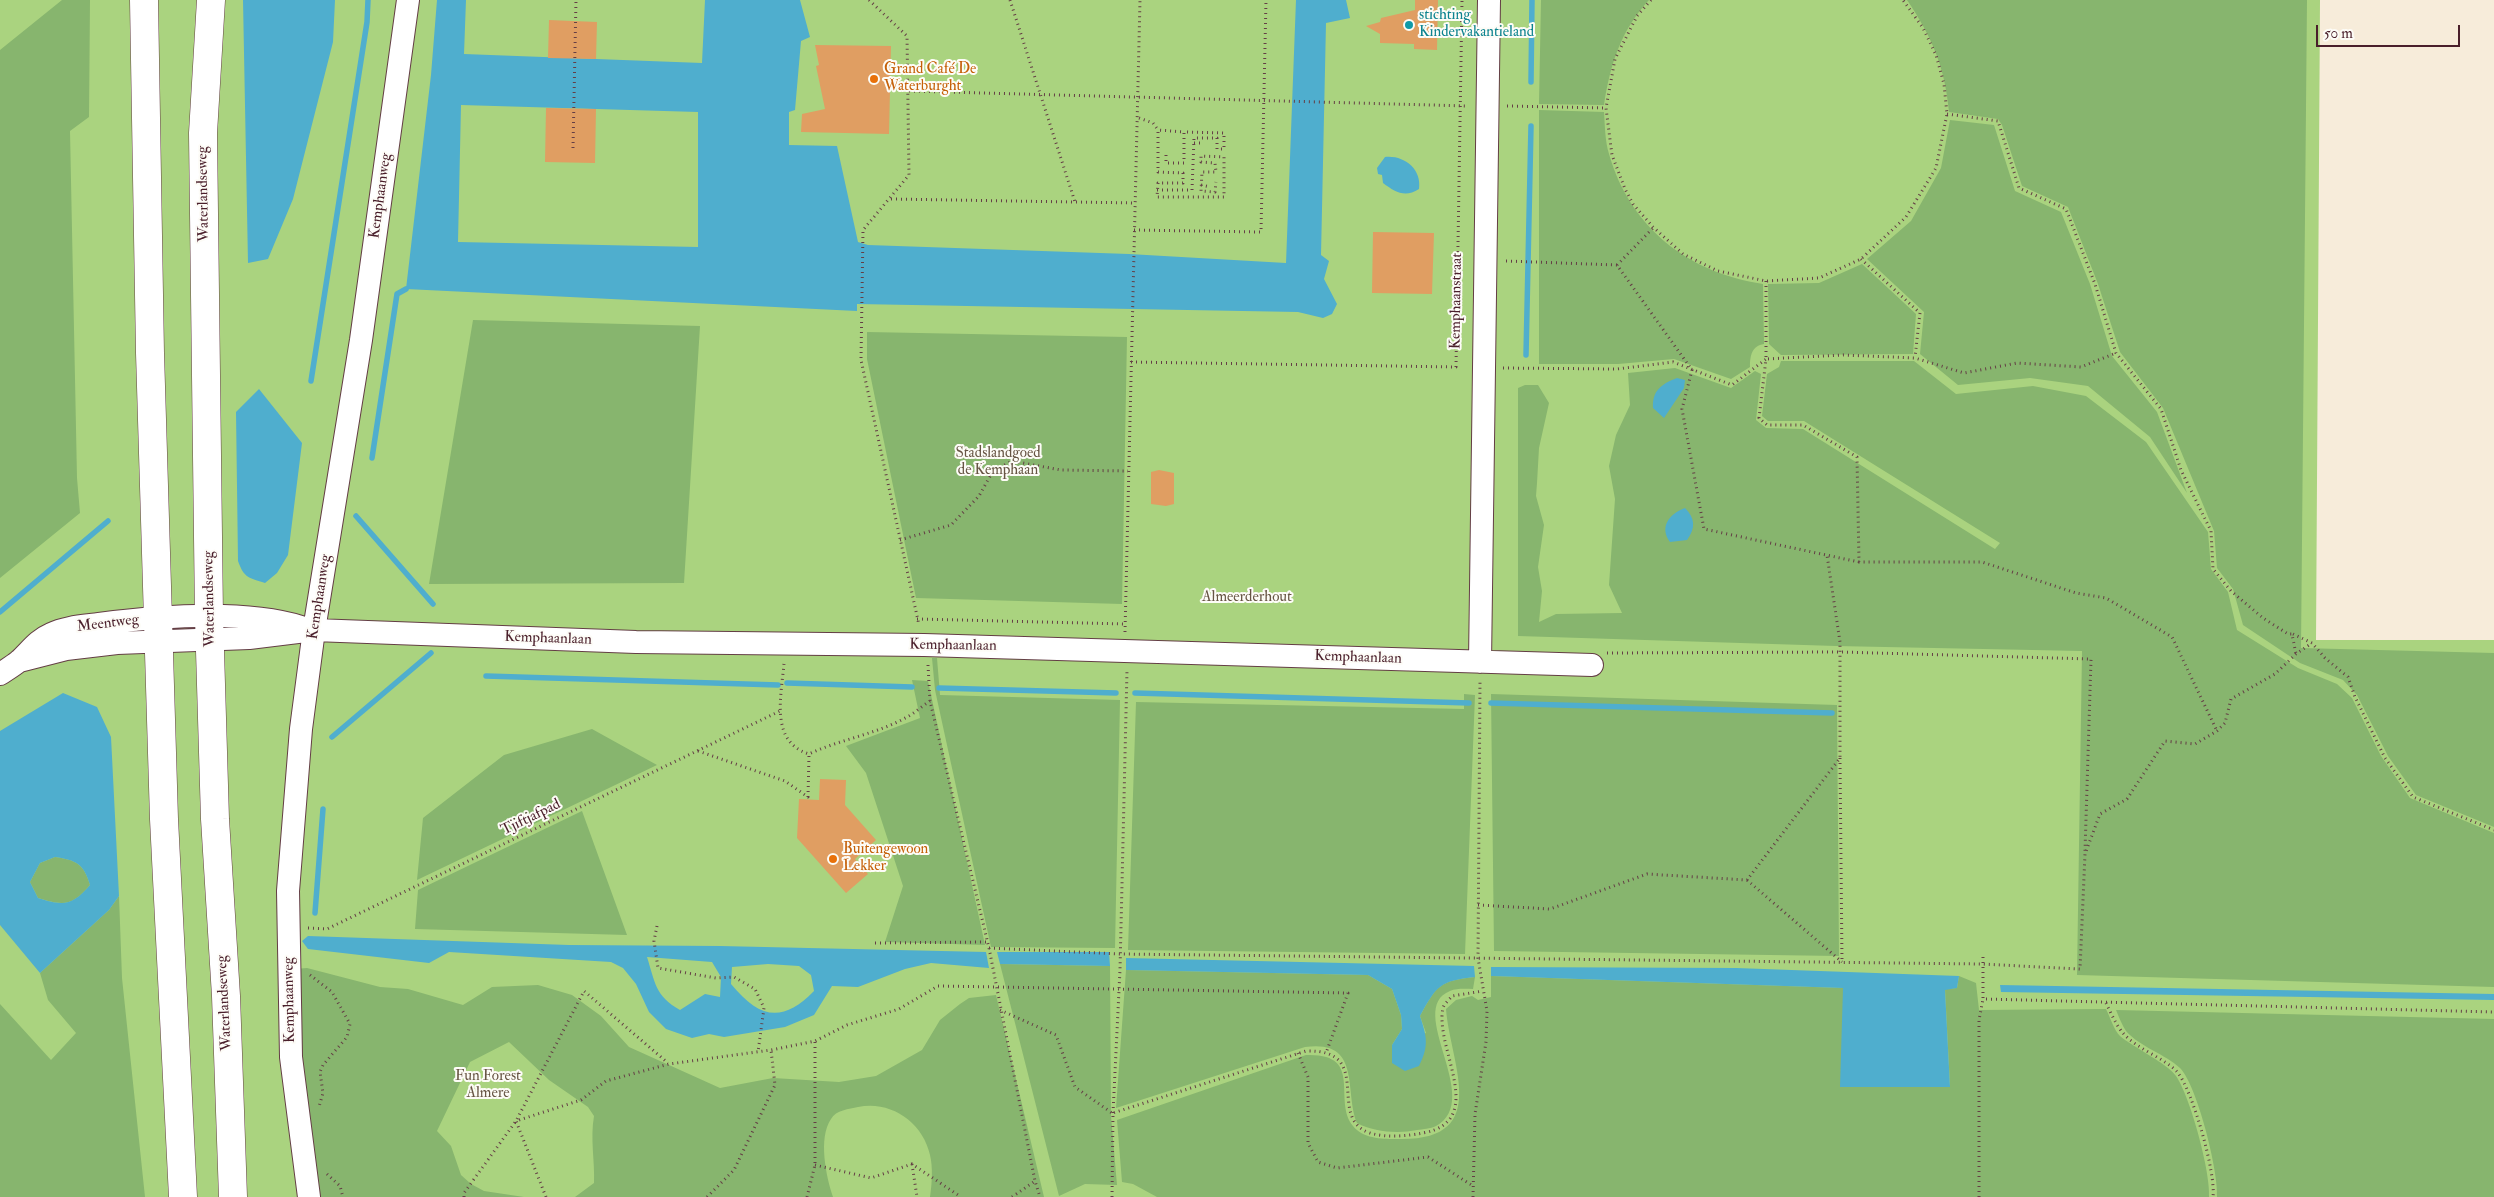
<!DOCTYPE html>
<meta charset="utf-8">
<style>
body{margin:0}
#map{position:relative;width:2494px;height:1197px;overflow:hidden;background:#f7ecda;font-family:"IM FELL Double Pica",serif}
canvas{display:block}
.scale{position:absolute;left:2316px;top:25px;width:144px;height:22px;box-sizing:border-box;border:2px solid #4a1f2b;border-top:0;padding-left:6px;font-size:15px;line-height:18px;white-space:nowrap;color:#4a1f2b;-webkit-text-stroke:4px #fdfcf7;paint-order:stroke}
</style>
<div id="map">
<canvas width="2494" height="1197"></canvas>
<div class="scale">50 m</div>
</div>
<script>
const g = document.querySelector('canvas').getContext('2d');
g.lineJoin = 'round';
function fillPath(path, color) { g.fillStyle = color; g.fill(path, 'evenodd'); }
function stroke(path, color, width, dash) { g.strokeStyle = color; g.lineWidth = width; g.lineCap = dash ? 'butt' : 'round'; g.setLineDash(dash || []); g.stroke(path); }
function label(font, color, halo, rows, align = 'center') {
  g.font = font + ' "IM FELL Double Pica",serif'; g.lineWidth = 4; g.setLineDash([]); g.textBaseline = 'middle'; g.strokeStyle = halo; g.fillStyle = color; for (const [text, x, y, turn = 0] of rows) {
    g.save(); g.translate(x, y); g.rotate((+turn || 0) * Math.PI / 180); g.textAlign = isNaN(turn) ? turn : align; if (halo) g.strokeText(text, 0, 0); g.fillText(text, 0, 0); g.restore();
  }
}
fillPath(new Path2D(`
 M0,0H2320L2316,640H2494V1197H0Z`), '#aad37f');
fillPath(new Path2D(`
 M62,0H90L89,117L70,131L77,478L80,513L0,578V50Z
 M1541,0H1649C1621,30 1610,65 1604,105L1539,104Z
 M1907,0H2307L2301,648L2494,653V827L2416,795L2388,756L2357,695L2343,680L2300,663L2243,625L2233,589L2217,568L2214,531L2163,408L2120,352L2098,284L2068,207L2022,186L2002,125L1998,119L1949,112C1945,67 1932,37 1907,0Z
 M1539,110L1604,112C1605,126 1605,141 1609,154C1630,228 1689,273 1763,284L1764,344C1752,346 1750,355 1750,367L1731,379L1674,359L1618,364H1539Z
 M1950,120L1994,125L2015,191L2061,212L2090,284L2112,356L2157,412L2187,493L2150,437L2088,386L2030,378L1958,385L1920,354L1924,312L1867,259L1911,221L1941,168Z
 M1862,264L1916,314L1913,354L1781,355L1769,344L1768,284L1819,283Z
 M473,320L700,326L684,583L429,584Z
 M867,332L1127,337L1122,604L916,598L867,359Z
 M1781,361H1914L1956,394L2033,386L2086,396L2146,442L2208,532L2211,569L2228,592L2237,630L2298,668L2337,684L2352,698L2381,756L2410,798L2494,833V987L2077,975L2082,651L1836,646L1518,636V388L1525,385H1538L1549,403L1539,448L1537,483L1536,496L1544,525L1538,567L1542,591L1539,622L1556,614L1622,613L1609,585L1615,499L1609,466L1616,435L1630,405L1628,373L1675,368L1731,388L1755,371L1761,374L1756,420L1766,428L1803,429L1995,549L2000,543L1804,421H1768L1762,416L1767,374L1779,367Z
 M932,658H937L940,695L1120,700L1115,948L991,947L935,690Z
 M912,680L928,681L985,945L885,942L903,886L866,773L846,746L920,718Z
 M1464,694L1475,695L1465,954L1128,950L1136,702L1464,709Z
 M1491,694L1837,705L1839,956L1494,951Z
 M592,729L657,765L417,880L423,818L504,755Z
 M582,811L627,935L415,929L418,890Z
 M55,857C76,860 84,864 90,885C72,906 64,906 38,898L30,882L40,863Z
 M119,896L122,978L145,1197H0V1004L51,1060L76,1033L48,1000L40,973L109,910Z
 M1000,964L1110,966L1111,1116L1117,1185L1085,1184L1059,1196Z
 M307,968L380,987L408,989L463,1005L492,987L538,985L572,995L601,1016L629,1047L720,1088L773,1078L839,1082L876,1076L922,1050L940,1020L960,1004L969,998L996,995L1044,1197H930C932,1184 933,1167 930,1155C923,1122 890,1100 858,1107C849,1109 836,1110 831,1119C818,1138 826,1176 833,1197H575L594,1183C595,1161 590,1139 594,1116L588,1107L549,1080L509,1042L470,1062L437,1131L451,1146L461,1175L471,1184L484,1191L524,1197H315L301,1083L295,969Z
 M1126,970L1368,975L1392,989L1401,1015L1402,1029L1392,1045L1426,1033L1420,1016C1437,985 1439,981 1475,977L1473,989C1466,989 1457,988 1450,991C1404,1009 1485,1100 1436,1126C1430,1129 1423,1129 1417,1130C1398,1134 1374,1132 1357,1123C1344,1091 1362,1039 1305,1047L1116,1108Z
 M1491,976L1843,988L1950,1086L1945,989L1957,988L1959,976L1976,983L1979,1010L2106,1009C2110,1017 2114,1030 2120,1036C2133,1047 2168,1064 2176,1076C2190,1096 2211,1173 2209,1197H1157L1133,1184L1122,1182L1117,1120L1306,1055C1365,1053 1332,1100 1353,1126C1364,1140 1386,1139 1402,1139C1492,1139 1450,1063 1446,1009L1456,1000L1472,996L1478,1000L1491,997Z
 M2116,1010L2494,1019V1197H2217C2219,1172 2197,1085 2180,1068C2165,1054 2140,1047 2126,1031C2122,1025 2119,1017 2116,1010Z`), '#87b56e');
fillPath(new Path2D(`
 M243,0H335L333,42L293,199L268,259L248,263Z
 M437,0H466L464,54L702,63L705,0H800L810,37L801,41L795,110L789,112V145L837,146L858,242L868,245L1129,254L1286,263L1296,0H1346L1350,18L1326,23L1321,255L1329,261L1324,279L1337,304L1332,314L1323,318L1298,312L857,304V311L406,289L431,75ZM461,105L698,112V247L458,242Z
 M1385,157C1404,155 1422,169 1419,189C1405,198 1395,192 1383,183L1382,175L1378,174L1377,168Z
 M1677,378L1685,380L1684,388L1664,418L1653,408C1652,391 1661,384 1677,378Z
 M259,389L302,443L288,555L277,573L265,583C249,578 244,578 238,561L236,412Z
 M1685,508C1695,518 1696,528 1687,540L1670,542C1659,527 1669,514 1685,508Z
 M63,693L97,707L111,737L119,896L109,910L40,973L0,925V731ZM55,857C76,860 84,864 90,885C72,906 63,906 38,898L30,882L40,863Z
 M308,936L569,945L720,946L986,952L989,968L931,963L905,969L858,987L832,986L814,1015L785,1027L724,1037L709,1034L692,1038L666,1029L649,1012L636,984L623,968L611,962L449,952L429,963L308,949L302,941ZM647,957L712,962L721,977L720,997L705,994L680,1010C655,996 655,982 647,957ZM768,964L799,966L811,975L814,991C782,1024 759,1018 731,984L732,967Z
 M997,952H1109L1110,966L1000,964Z
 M1126,958L1474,966L1475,977C1440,981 1437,985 1420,1016C1427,1037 1429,1046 1419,1066L1405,1071L1392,1063V1045L1402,1029L1401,1015L1392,989L1368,975L1126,970Z
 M1491,967L1736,968L1959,976L1957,988L1945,990L1950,1087H1840L1843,988L1491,976Z
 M2000,985L2494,994V1000L2001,992Z`), '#4faece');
stroke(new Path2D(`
 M1531,82L1532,0
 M1526,355L1531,126
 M311,381L367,22L368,0
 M372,458L397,294L406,289
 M356,516L433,604
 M0,612L108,521
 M486,676L778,685
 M787,683L912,687
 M939,688L1116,693
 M1135,693L1469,703
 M1491,703L1832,713
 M332,737L431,653
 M315,913L323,809`), '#4faece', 5.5);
fillPath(new Path2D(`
 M1415,0H1438L1437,50L1414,49V44L1380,43V34L1366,26L1380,22L1381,18L1415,10Z
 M549,20L597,22L596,59L548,58Z
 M815,45L891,46L889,134L801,132L802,114L825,109L816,66L819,65Z
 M546,108L596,109L595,163L545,162Z
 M1373,232L1434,233L1432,294L1372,293Z
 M1159,470L1174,473V504L1166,506L1151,504V472Z
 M820,779L846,780L845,805L876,840L855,859L868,874L846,893L797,838L799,799L819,800Z`), '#e09e62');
const minor = new Path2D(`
 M19,661L66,649L117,643L249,638L314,630L636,642L924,645L1592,665
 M1480,662L1489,0
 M0,674C6,670 13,666 19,661C30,651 37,640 51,634C65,627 84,626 99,624C160,616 243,609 301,627
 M309,1197L291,1057L288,891L301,729L314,630L361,340L408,0`);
const major = new Path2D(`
 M144,0L150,353L164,819L183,1197
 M211,0L203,133L209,617L215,819L226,996L233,1197`);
stroke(minor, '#643e45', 24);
stroke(major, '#643e45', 29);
stroke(new Path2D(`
 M869,0L907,36L909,175L863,230L861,360L919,625
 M1010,0L1075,202
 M1651,0L1637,16L1615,59L1606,108L1612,155L1625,189L1633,204L1653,227L1683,254L1718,271L1766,281L1819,278L1861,259L1906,217L1936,168L1947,114L1944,84L1936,55L1923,28L1903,0
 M909,91L1468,106
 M1507,106L1606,108
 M1947,114L1998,121L2019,188L2066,209L2095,284L2116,353L2161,409L2181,470L2211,531L2213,569L2231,591L2263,618L2288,634H2292L2296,654
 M1139,118L1153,123L1158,130
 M1194,143H1200
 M573,148L576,0
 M1166,155V163H1184V132L1158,130V172L1183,173V183H1158L1157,197H1224V157L1201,156V162L1215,163L1216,172H1202L1201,191L1215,192L1216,182
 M1201,185L1210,187
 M1157,190H1192L1194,138H1217V149H1224V133L1184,132
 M891,199L1135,203
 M1134,230L1261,232L1266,0
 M1861,259L1920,313L1915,357
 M1506,261L1617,265L1692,370L1682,409L1704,529L1859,562
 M1617,265L1653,228
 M1766,281V359L1843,355L1915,358L1964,373L2017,363L2081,367L2116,353
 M1131,362L1456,367L1462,0
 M1503,368L1617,369L1673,362L1732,385L1766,359L1759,418L1767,425H1803L1857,457L1859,562H1982L2076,593L2106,598L2172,637L2217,731
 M900,540L951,525L979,496L993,471L1012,461L1061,470L1128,471
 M917,619L1125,624
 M1125,632L1140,0
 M2293,634L2312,643L2325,658L2348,677L2355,697L2385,758L2413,797L2494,830
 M1607,653L1840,652L2091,659L2085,851
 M784,664C781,697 770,742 809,754C841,739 877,734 907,717C915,713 922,706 930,701
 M928,665L930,701L989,948L1035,1181L1040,1197
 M698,751L785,781L808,797L809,754
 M1840,758L1842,962
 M1747,880L1842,962
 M1478,905L1550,909L1647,874L1747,880L1840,758V642L1827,555
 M657,926L654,941L658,968L716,978L734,977L755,989L764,1008L758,1052
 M308,928L327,929L780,711
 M875,943L987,942
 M989,948L1120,954L1982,964L2080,969L2085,854L2100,814L2127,799L2165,741L2195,744L2217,731L2225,723L2231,699L2275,674L2296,654L2312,643
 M1983,957V999L2494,1012
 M310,975L332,992L350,1024L347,1037L323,1065L320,1072L323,1093L319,1107
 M2106,1003C2111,1013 2116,1025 2123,1033C2136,1049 2167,1059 2178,1073C2193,1092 2216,1173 2213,1197
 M1000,1010L1056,1035L1075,1087L1112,1113
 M1298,1053L1308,1077V1143L1318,1162L1337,1168L1428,1157L1473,1186
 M1113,1113L1120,970L1127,670
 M912,1164L917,1197
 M815,1165L871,1178L912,1164L961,1197
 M327,1174L340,1186L343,1197
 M464,1197V1193L516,1121L584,991L668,1063
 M546,1197L516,1121L581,1100L606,1081L669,1064L771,1050L815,1041L847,1025L899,1009L938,986L1348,993L1326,1053
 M707,1197L734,1170L775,1085L771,1050
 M807,1197L815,1165V1041
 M1012,1197L1035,1181
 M1112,1197L1113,1113L1306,1051C1376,1049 1325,1118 1370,1133C1386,1138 1407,1136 1423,1133C1489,1121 1434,1048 1443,1008C1444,1004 1449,1000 1452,996L1483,991
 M1473,1197L1475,1114L1486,1042L1487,1011L1478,958L1480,682
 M1979,1197V1020L1983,999`), '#643e45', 3, [1, 4]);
stroke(minor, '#fff', 22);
stroke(major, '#fff', 28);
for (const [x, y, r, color] of [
 [1409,25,5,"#0f9aa8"],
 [874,79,5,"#e8710a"],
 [833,859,5,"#e8710a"]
]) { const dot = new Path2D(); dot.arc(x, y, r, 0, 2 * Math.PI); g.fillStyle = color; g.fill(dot); stroke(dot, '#fdfcf7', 2); }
label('15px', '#0d838f', '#fdfcf7', [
 ["stichting",1419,16],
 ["Kindervakantieland",1419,33]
], 'left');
label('15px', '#c56008', '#fdfcf7', [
 ["Grand Café De",884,70],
 ["Waterburght",884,87],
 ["Buitengewoon",843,850],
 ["Lekker",843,867]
], 'left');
label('15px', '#4a1f2b', '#fdfcf7', [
 ["Waterlandseweg",204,194,-91],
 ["Kemphaanweg",381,196,-82],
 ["Kemphaanstraat",1457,301,-89],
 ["Kemphaanweg",320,597,-81],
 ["Waterlandseweg",210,599,-91],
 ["Meentweg",108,624,-7],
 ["Kemphaanlaan",548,639,2],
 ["Kemphaanlaan",953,646,1],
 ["Kemphaanlaan",1358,658,2],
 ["Tjiftjafpad",531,818,-26],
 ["Kemphaanweg",290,1000,-91],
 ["Waterlandseweg",225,1003,-93]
]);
label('15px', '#675544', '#fdfcf7', [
 ["Stadslandgoed",998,454],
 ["de Kemphaan",998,471],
 ["Almeerderhout",1247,598],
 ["Fun Forest",488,1077],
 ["Almere",488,1094]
]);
</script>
